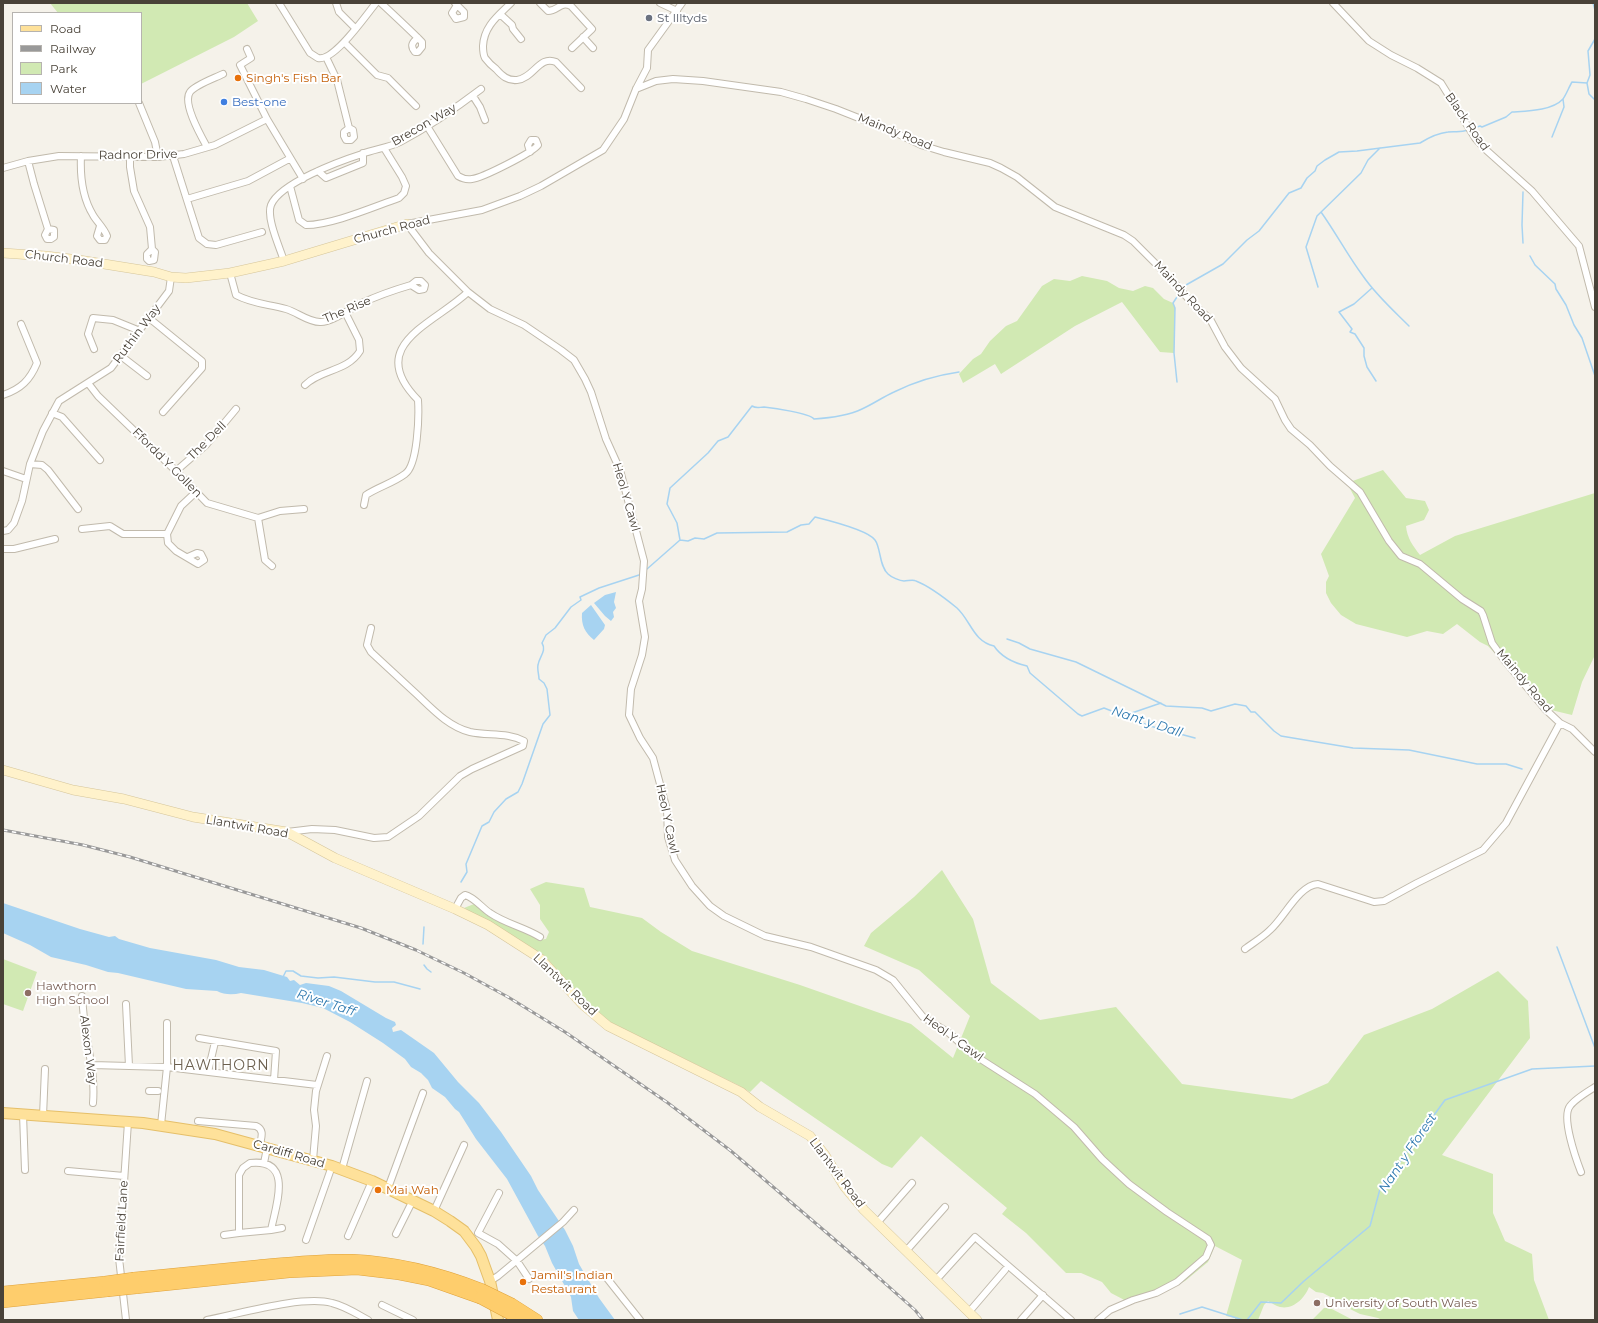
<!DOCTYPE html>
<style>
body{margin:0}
#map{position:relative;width:1598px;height:1323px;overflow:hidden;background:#f5f2ea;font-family:Montserrat,sans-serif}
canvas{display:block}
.frame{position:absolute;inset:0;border:4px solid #494238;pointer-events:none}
.legend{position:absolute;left:12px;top:12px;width:130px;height:92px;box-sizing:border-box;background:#fff;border:1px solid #b6b3af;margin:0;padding:5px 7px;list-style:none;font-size:12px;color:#494238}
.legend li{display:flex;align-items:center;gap:8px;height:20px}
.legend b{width:20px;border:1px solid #b6b3af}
</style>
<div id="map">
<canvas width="1598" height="1323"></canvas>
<div class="frame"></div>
<ul class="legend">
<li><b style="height:5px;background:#fee19a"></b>Road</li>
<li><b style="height:5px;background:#999"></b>Railway</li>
<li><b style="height:11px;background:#d1e9b3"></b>Park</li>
<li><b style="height:11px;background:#a7d3f1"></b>Water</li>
</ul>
</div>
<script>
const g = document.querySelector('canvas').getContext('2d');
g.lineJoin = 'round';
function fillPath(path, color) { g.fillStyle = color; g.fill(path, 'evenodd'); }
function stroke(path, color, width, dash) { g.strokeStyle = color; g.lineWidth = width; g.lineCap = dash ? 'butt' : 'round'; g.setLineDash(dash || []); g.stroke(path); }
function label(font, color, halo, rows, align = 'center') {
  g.font = font + ' Montserrat,sans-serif'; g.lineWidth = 4; g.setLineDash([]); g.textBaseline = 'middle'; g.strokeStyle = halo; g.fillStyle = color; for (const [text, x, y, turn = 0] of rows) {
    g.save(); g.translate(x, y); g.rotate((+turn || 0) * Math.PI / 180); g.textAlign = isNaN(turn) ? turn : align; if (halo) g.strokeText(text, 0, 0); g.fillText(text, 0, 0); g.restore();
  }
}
fillPath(new Path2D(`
 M50,3H247L258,21L234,37L141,84V13H58Z
 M1082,276L1107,281L1119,288L1133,291L1145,286L1153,288L1164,299L1173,303L1175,308L1174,353L1160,352L1122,302L1075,326L1001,374L995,364L963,383L959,374L973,359L981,354L990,341L1006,326L1017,321L1042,286L1054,279L1070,281Z
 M1383,470L1406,498L1425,501L1429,510L1424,520L1406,526C1407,538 1413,546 1420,555L1455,536L1595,493V655L1582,682L1572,715L1547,709L1488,646L1480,642L1457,624L1443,634L1427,631L1407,637L1356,624L1341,615L1331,603L1326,593V582L1329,576L1321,554L1355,498L1347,483Z
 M942,870L973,919L991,983L1040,1020L1116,1007L1182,1084L1292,1099L1328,1083L1364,1035L1432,1009L1498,971L1528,1001L1530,1038L1442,1155L1493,1174V1213L1505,1241L1532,1254L1534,1280L1549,1320H1382L1378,1318L1360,1314L1340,1304L1336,1300L1323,1293L1316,1292L1309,1287C1305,1298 1293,1310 1280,1307C1276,1306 1272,1303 1268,1301L1264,1305L1258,1320H1235V1318L1226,1316L1242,1260L1215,1246L1208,1262L1185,1281L1162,1293L1132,1304L1111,1293L1102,1282L1081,1273H1066L1026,1233L1002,1214L1007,1208L921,1136L892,1168L882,1164L761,1081L750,1092L738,1085L611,1023L587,1003L543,956L464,908L474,904L502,923L528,933L539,940L546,939L549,932L540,919V905L530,889L546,882L584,888L590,907L642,918L661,932L692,951L800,985L911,1024L953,1058L970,1016L919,970L864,946L871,933L914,897Z
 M3,959L37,972L23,1011L3,1004Z
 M1324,1308H1330L1353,1320H1312Z`), '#d1e9b3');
fillPath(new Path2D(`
 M616,592L614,602L616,608L613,612L614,617L611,621L605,616L594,603L605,595Z
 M591,605L605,625L604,629L594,640C585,633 581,625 582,613Z
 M3,903L80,929L109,937L115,936L119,939L150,948L216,960L239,967L264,970L287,977L290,981L294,980L300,985L306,983L329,986L341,991L386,1018L395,1022L396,1025L392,1028L393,1032L401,1030L434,1053L458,1082L479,1103L501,1132L531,1176L538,1190L565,1230L573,1246L579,1264L599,1298L615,1320H579L573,1311L571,1297L552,1263L545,1246L538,1236L507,1179L476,1139L459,1112L455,1109L445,1097L432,1088L428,1080L421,1073L411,1067L405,1059L383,1043L350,1022L323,1008L302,1003L241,993C233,995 224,995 217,991L186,989L118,973L108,972L86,965L51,957L30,945L3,933Z`), '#a7d3f1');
stroke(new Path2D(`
 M1593,3L1595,10
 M1595,39L1588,51L1590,75L1587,83L1589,94L1595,100
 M1471,129L1480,126L1482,127L1506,117L1512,112C1526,111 1552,111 1563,99C1566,95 1569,87 1572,82L1587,83
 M1552,137L1564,107L1563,99
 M1523,192L1522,225L1523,243
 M1321,212C1336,233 1348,256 1363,276C1376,295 1393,310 1409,326
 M1530,256L1535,265L1555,284L1556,289L1566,305L1574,325L1582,338L1595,376
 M1186,285L1223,264L1247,240L1259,231L1289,193L1301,188L1307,178L1315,171L1317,166L1325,160L1339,152L1357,151L1420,143C1428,138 1438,133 1448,132C1455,131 1460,133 1468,130
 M1318,287L1306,247L1317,216L1361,173L1368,160L1380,148
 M1372,288L1354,304L1339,312L1352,329L1350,332L1355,334L1364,348V356L1367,367L1376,381
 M1177,382L1174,353L1175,308L1173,303L1177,297
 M680,540L677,523L667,504L670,488L708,453L718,441L728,437L752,406C757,409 759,407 764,407C773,408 809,413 814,419C830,418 847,416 862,409C873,404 883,397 894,392C914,382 938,375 959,372
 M647,569L680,540L688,541L695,538L704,539L717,533L787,532L801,525L809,524L815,517C827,520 868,530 875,540C881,548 879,566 888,574C891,577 900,581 904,581C908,581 913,579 916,581C929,586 946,599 957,608C971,621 973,641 994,646C1002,658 1014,663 1027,666L1030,673L1078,714L1082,716L1104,708L1150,726L1195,738
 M1007,639L1019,643L1030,649L1076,662L1166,706L1202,708L1211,711L1235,704L1246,706L1251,712H1255L1274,731L1281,736L1353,748L1409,750L1477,764H1506L1522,769
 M1123,716L1161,703
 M461,882L467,872L466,864L482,826L489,822L494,812L506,799L518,792L522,784L543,724L550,715L547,689L544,683L539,679C539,675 537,669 538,665C539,657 547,651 542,643L546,635L555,628L571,607L581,600L580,597L599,588L639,575
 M423,944L424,927
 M1557,947L1595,1048
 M424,965L427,969L431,972
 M283,977L286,971H293L301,976L318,978L334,977L375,982H394L420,989
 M1180,1314L1202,1307L1243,1320
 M1247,1320L1261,1302L1281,1303L1304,1281L1370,1226L1380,1189L1445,1100L1532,1069L1595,1066`), '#a7d3f1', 1.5);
const street = new Path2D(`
 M279,3L310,53C312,54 316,57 318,58C334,62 366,15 376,3
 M336,3L339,12L355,28
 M381,3C395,16 409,29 422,42V47L418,52H415C410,46 412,42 418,38
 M455,3L464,12V17L456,19L452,13L457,5
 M511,3C498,16 484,26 483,46C483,50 483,54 485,58C488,62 492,66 496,69C502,76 508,81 517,80C534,78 539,55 556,62L581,88
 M540,3L548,11C558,11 560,1 571,6L592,29L572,48
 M660,3L677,11
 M1333,3L1369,41L1391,55L1417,68L1441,83L1475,138L1485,149L1532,191L1579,246L1595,307
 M500,14L512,25L513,29L521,39
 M583,37L593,48
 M344,42L377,75L388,78L416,106
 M247,49L251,58L240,65L267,119L303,179
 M326,57L337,80L349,128L353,130L354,137L351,140H346L344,136V132L349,128
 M636,89L656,81L673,79L703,81L781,92L806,99L836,109L894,132L921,145L944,152L990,163L1001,168L1017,177L1055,207L1124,235L1133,241L1171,279L1193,304L1210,319L1225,347L1241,368L1275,399L1285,420L1291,429L1310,445L1330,466L1360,492L1389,541L1401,556L1420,564L1462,599L1481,611L1483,615L1492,643L1505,661L1545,709L1560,723L1572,729L1595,752
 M473,96L480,107L485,120
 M139,103L155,142L158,157
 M427,126L458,176C463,179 466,180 472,179C482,178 532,153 538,145L536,140H531L528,145L530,152
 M207,147C201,136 182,103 190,92C195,85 215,78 223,74
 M81,156C80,177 82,197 93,215C97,222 104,228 107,236L105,240H100L97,236L100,226
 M130,156V167L134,191L150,227L152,249L155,252L154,260L149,261L147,259V254L152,249
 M173,156L199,238L207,244L216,245L262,232
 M28,161L34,184L48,229L54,230V237L51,239H47L45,235L48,229
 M3,168L28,161L59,156L158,157L184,154L215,145L267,119
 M318,171L326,178L363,163V153
 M290,186L299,220L306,225C332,225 373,207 399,198L404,193L406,186L402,177L384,148
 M187,199L248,181L289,159
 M284,261C280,248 266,218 271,205C280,183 340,161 362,154C374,149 388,148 400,142C428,127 456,108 481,89
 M230,273L236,295C253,304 268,304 286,309C297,312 308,322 320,322C331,323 351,308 362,303C377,296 394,290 411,285L416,281H421L425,285L424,289L419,290L411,285
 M468,292L490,309L524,325L561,350L574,360L585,379L591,392L606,439L620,470L644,561L642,589L639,601L645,637L642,655L631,689L629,715L640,738L653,758L667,810L668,837L675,860L692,886L710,906L724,916L765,936L811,947L876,970L893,980L923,1017L949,1033L971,1053L1035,1094L1074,1127L1102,1159L1129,1184L1167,1212L1208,1239L1211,1245L1206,1257L1177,1282L1156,1293L1133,1300L1110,1310L1098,1320
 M149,318L202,361V368L163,412
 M94,349L88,334L93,318L113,320L140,331
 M121,356L147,376
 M88,383L98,396L176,471L207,503L258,518L265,560L272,566
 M305,385C321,369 347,372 360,351L359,340L345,312
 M3,395C21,389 30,380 37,363L21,324
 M52,413L62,417L100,460
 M30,464L42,465L48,470L78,509
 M3,471L26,479
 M176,471L206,445L236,409
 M364,505L366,495C378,487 393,483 405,474C418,465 419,415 418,400C364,345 434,324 468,292L429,253L407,224L482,210L520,196L541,186L603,150L624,119L636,89L647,68L648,50L682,3
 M258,518L280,511L304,509
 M82,529L110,526L123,534H167
 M3,531L8,530L14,523L22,501L30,464L43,431L59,401L111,368L169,291L171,277
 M3,549H14L55,539
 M188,557L197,553L201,554L204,560L198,564L176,551L168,543L167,534L181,506L196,492
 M287,832L312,829L335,830L374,838L388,837L419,816L460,776L472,769L523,746L524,741C507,732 488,736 470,732C446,726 429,705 411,689C398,677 384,664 371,652L367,645L371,628
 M455,909L461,898L465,895C474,897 482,908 490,913C506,924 524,927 540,937
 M1245,949C1253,943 1263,937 1270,930C1284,918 1299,885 1318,884L1374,902L1384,901L1417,883L1483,850L1506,823L1560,723
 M82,996C83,1009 84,1022 86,1034C90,1058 95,1078 93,1103
 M126,1004L129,1066
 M199,1038L276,1051L274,1080
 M92,1065L167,1067L317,1085
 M208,1072L215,1042
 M149,1091H158
 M23,1114L25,1170
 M43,1116L45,1069
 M198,1121L256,1126C265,1130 261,1138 260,1145
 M161,1125L167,1067V1023
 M313,1160L316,1126L314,1110L316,1091L327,1056
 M250,1163C294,1158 276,1205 271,1230L239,1233V1175L243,1168Z
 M264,1163L267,1148
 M342,1169L367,1081
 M68,1171L124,1176
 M1581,1172C1576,1159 1561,1117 1570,1106C1575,1099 1587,1092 1595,1087
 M388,1188L423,1093
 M499,1193L478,1233L498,1244L517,1261L529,1279
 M434,1211L464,1145
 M877,1223L912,1183
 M271,1230L282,1228
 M396,1234L413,1200
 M224,1235L239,1233
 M348,1236L372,1181
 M306,1240L332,1166
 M906,1251L945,1207
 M606,1277L640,1320
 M936,1280L975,1237L1071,1320
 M490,1281L498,1276L563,1222L574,1210
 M382,1305L413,1320
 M969,1312L1005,1270
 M126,1320L119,1258L128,1122
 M207,1320C239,1314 302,1295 332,1303C345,1306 357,1314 368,1320
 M1021,1320L1043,1295`);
const secondary = new Path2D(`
 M3,253L46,256L79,260L154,272L171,277L186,278L230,273L284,261L407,224
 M3,770L73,790L124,799L193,817L287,832L335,858L455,909L488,925L541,959L582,1004L608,1026L741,1092L760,1107L810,1136L825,1155L844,1186L864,1210L977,1320`);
const primary = new Path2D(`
 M3,1113L143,1123L215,1134L332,1166L372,1181L434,1211L450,1221L464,1231L476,1247L481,1256L490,1281L498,1320`);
const highway = new Path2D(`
 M134,1278C174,1274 215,1270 255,1266C287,1263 320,1259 352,1260C397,1262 440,1273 481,1289
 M136,1288L289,1272L357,1269L399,1274L429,1280L480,1298
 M3,1292L105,1282
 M3,1302L107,1291
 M512,1304L537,1320
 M510,1314L520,1320`);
stroke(street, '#c1baac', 8);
stroke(secondary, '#d5c59a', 10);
stroke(primary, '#e5bf69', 12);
stroke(highway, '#dfa23b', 12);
stroke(street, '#fff', 6);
stroke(secondary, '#fff2cb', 9);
stroke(primary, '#fee19a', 10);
stroke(highway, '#fecd6c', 11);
const rail = new Path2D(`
 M3,830L83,845L130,857L361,928L416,950L464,973L508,997L565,1032L668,1103L731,1151L861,1262L915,1310L923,1320`);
stroke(rail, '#999', 3);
stroke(rail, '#fff', 1.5, [4.5]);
const highwayBridge = new Path2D(`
 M105,1282L134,1278
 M481,1289L512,1304
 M107,1291L136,1288
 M480,1298L510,1314`);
stroke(highwayBridge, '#dfa23b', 12, []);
stroke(highwayBridge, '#fecd6c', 11);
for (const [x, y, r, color] of [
 [649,18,4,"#6b7280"],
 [238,78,4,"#e8710a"],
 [224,102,4,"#3f7fe0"],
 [28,993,4,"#8d6e63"],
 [378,1190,4,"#e8710a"],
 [523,1282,4,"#e8710a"],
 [1317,1303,4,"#8d6e63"]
]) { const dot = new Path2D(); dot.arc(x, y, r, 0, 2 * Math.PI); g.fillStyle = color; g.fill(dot); stroke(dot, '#fff', 1.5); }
label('12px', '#5b616d', '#fff', [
 ["St Illtyds",657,18]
], 'left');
label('12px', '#c56008', '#fff', [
 ["Singh's Fish Bar",246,78],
 ["Mai Wah",386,1190],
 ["Jamil's Indian",531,1275],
 ["Restaurant",531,1289]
], 'left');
label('12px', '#366cbe', '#fff', [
 ["Best-one",232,102]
], 'left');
label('12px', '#494238', '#fff', [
 ["Black Road",1467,122,55],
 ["Brecon Way",424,125,-30],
 ["Maindy Road",895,132,22],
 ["Radnor Drive",138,155,-1],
 ["Church Road",392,230,-15],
 ["Church Road",64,259,7],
 ["Maindy Road",1183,292,47],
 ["The Rise",347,310,-23],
 ["Ruthin Way",137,334,-53],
 ["The Dell",207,441,-45],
 ["Ffordd Y Gollen",167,463,45],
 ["Heol Y Cawl",626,497,74],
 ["Maindy Road",1524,681,50],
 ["Heol Y Cawl",667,819,78],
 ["Llantwit Road",247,827,10],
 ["Llantwit Road",565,985,44],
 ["Heol Y Cawl",953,1038,36],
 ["Alexon Way",88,1050,83],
 ["Cardiff Road",289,1154,16],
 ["Llantwit Road",837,1173,53],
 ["Fairfield Lane",122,1221,-87]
]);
label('12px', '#785e54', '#fff', [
 ["Hawthorn",36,986],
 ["High School",36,1000],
 ["University of South Wales",1325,1303]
], 'left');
label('italic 13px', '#2e79af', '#fff', [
 ["Nant y Dall",1147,722,18],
 ["River Taff",326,1003,18],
 ["Nant y Fforest",1408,1153,-56]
]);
g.letterSpacing = '1px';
label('14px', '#6c604f', '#fff', [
 ["HAWTHORN",221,1066]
]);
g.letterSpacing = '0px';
</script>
